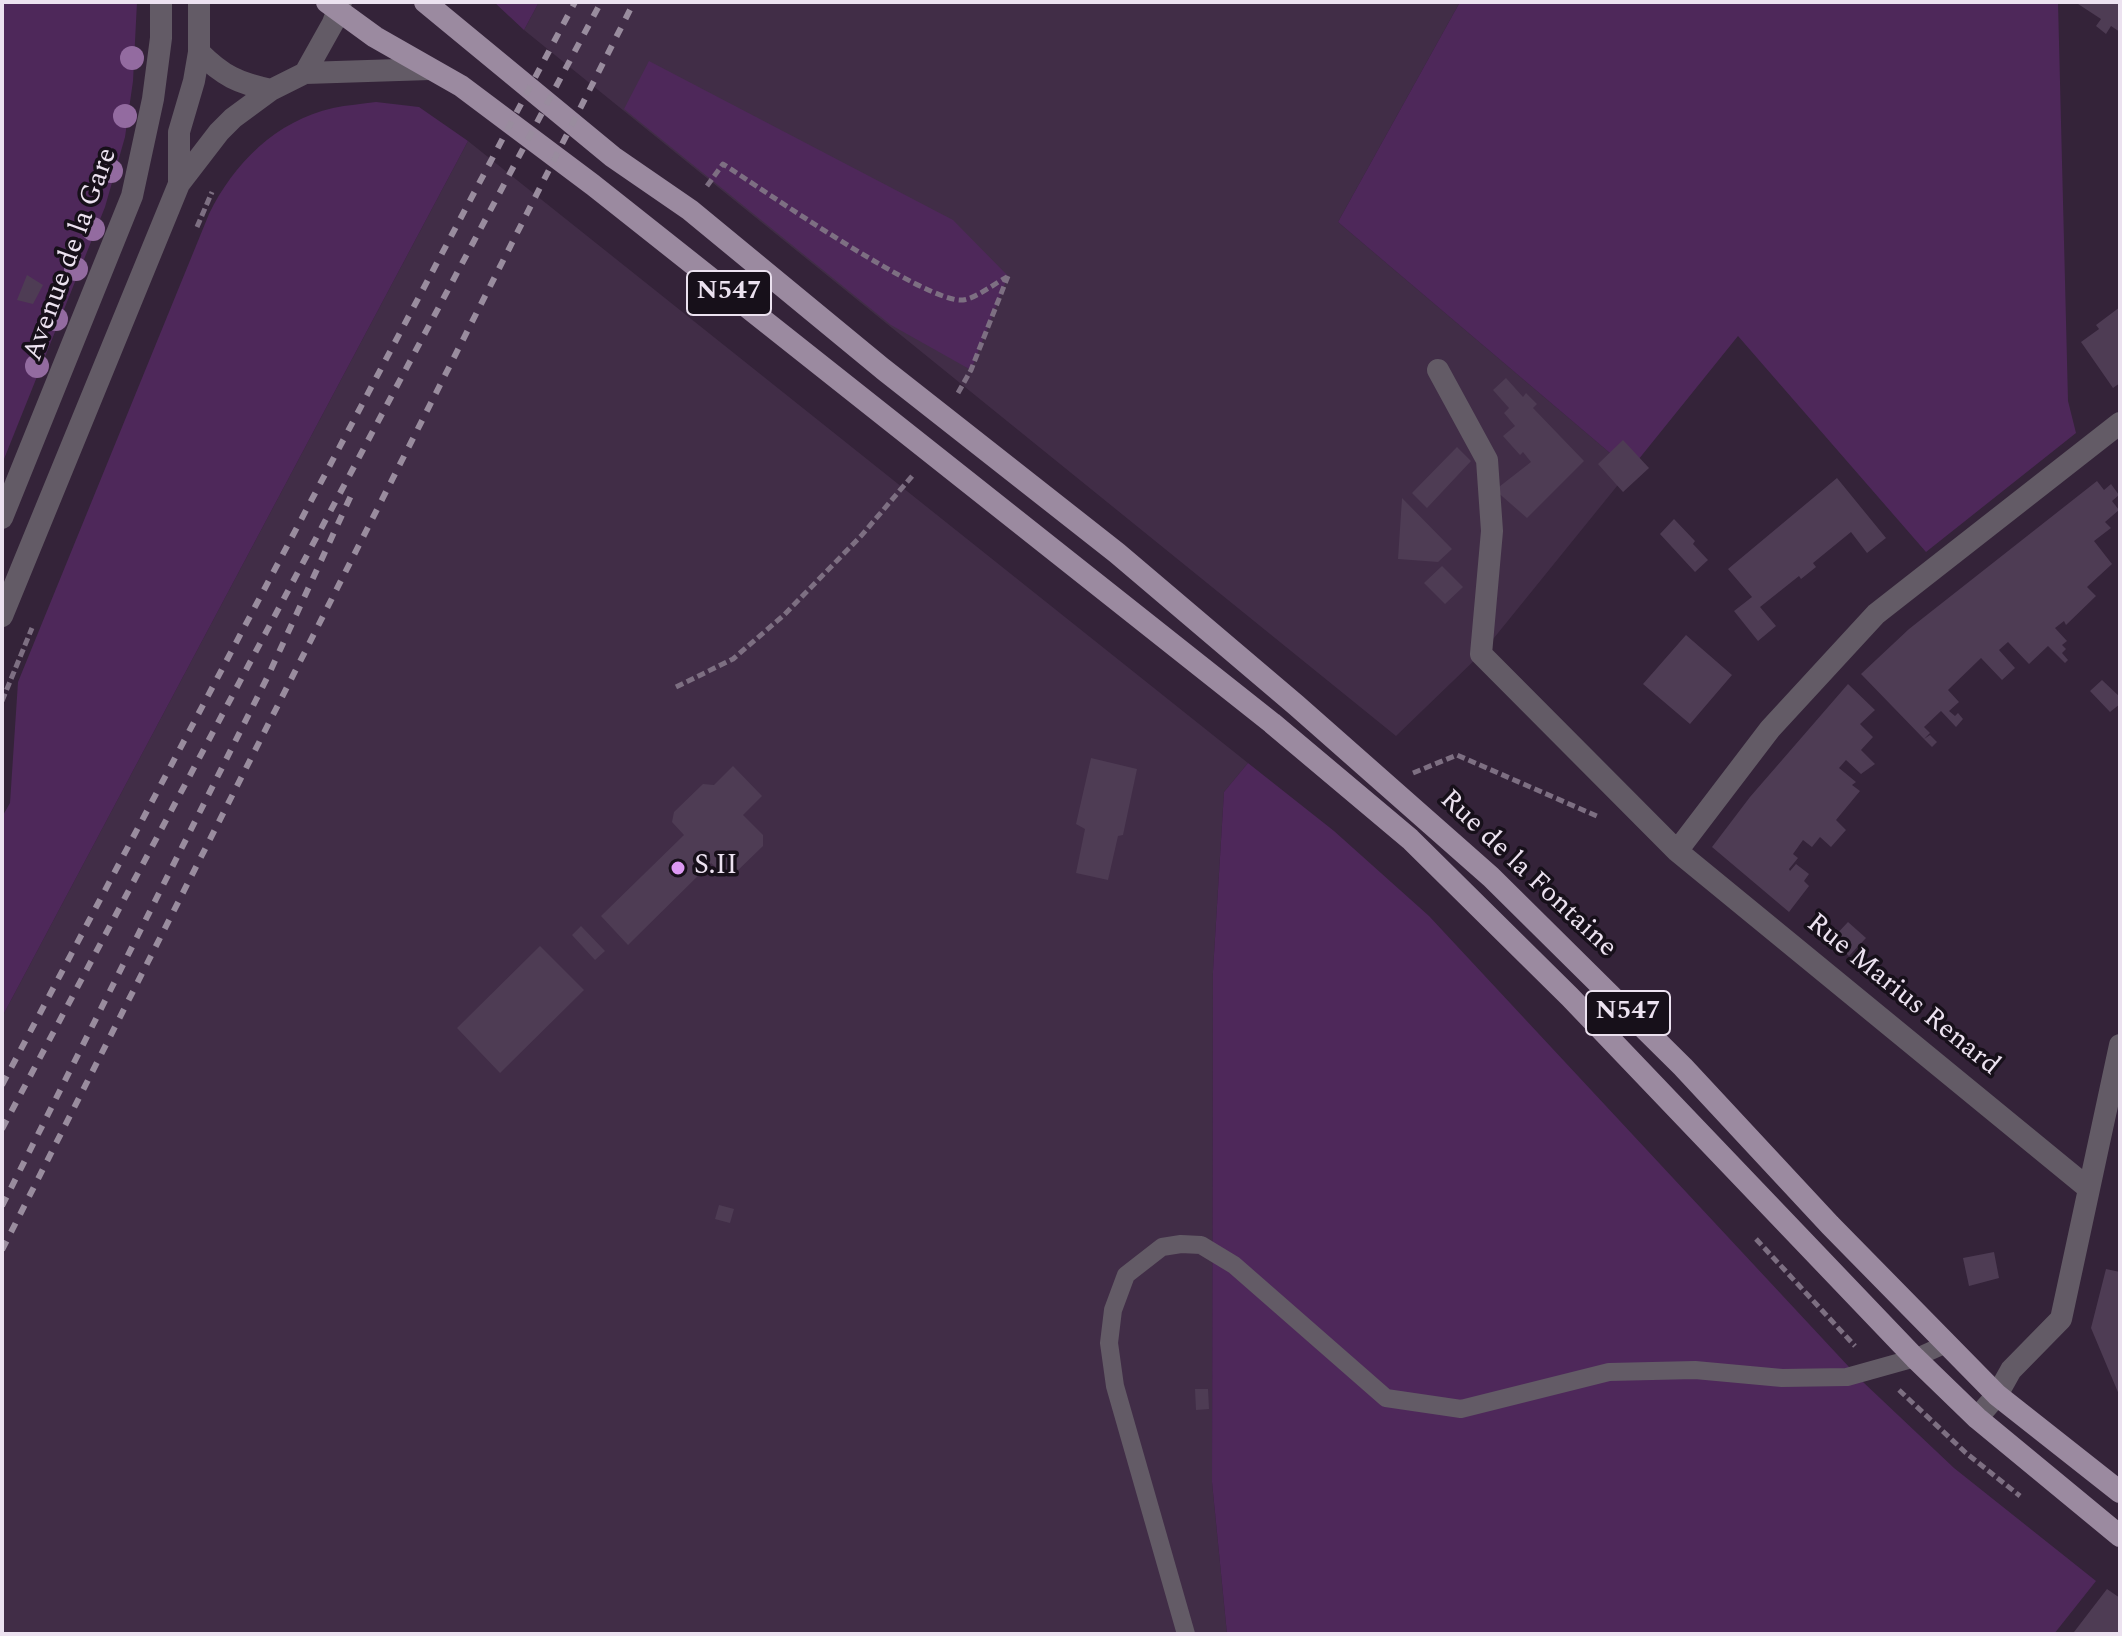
<!DOCTYPE html>
<style>
body{margin:0}
#map{position:relative;width:2122px;height:1636px;overflow:hidden;background:#342339;font-family:Spectral,serif}
canvas{display:block}
.frame{position:absolute;inset:0;border:4px solid #ece2f0;pointer-events:none}
</style>
<div id="map">
<canvas width="2122" height="1636"></canvas>
<div class="frame"></div>
</div>
<script>
const g = document.querySelector('canvas').getContext('2d');
g.lineJoin = 'round';
function fillPath(path, color) { g.fillStyle = color; g.fill(path, 'evenodd'); }
function stroke(path, color, width, dash) { g.strokeStyle = color; g.lineWidth = width; g.lineCap = dash ? 'butt' : 'round'; g.setLineDash(dash || []); g.stroke(path); }
function label(font, color, halo, rows, align = 'center') {
  g.font = font + ' Spectral,serif'; g.lineWidth = 7; g.setLineDash([]); g.textBaseline = 'middle'; g.strokeStyle = halo; g.fillStyle = color; for (const [text, x, y, turn = 0] of rows) {
    g.save(); g.translate(x, y); g.rotate((+turn || 0) * Math.PI / 180); g.textAlign = isNaN(turn) ? turn : align; if (halo) g.strokeText(text, 0, 0); g.fillText(text, 0, 0); g.restore();
  }
}
fillPath(new Path2D(`
 M539,2H1460L1338,222L1630,470L1481,654L1396,736L524,30Z
 M468,141L1248,763L1224,792L1213,971L1212,1482L1227,1634H2V1017Z`), '#412d47');
fillPath(new Path2D(`
 M2,2H137L133,81L125,137L105,207L2,464Z
 M494,2H539L524,30Z
 M1460,2H2058L2068,401L2076,433L1926,552L1738,336L1630,470L1338,222Z
 M649,61L953,220L1008,276L971,370L891,325L624,109Z
 M376,102L419,107L468,141L2,1017V817L10,803L18,682L209,214C234,163 276,121 333,108C347,105 362,104 376,102Z
 M1248,763L1334,831L1429,916L1863,1382L1954,1468L2096,1581L2054,1634H1227L1212,1482L1213,971L1224,792Z`), '#4e285a');
fillPath(new Path2D(`
 M2075,2H2120V32L2111,26L2106,34L2096,26L2101,19Z
 M27,275L43,285L33,304L17,300Z
 M2120,307V383L2113,388L2081,342L2099,329L2096,325Z
 M1506,378L1523,397L1526,393L1537,404L1533,408L1584,461L1527,518L1495,490L1531,462L1523,452L1520,455L1503,436L1515,426L1504,413L1509,408L1493,390Z
 M1623,440L1649,468L1623,492L1598,464Z
 M1457,447L1471,461L1427,508L1412,493Z
 M1837,478L1886,538L1867,553L1851,532L1813,563L1816,567L1801,579L1799,576L1760,607L1776,626L1758,641L1734,611L1752,597L1728,569Z
 M2097,481L2104,490L2111,484L2119,495L2112,501L2119,510L2105,522L2111,528L2094,541L2112,564L2087,587L2096,596L2066,625L2064,621L2055,628L2067,641L2062,645L2066,649L2062,653L2068,660L2065,663L2048,646L2029,664L2008,642L1999,650L2015,668L2002,680L1981,658L1948,690L1959,702L1949,711L1955,716L1958,713L1963,719L1956,727L1941,711L1924,727L1930,733L1924,739L1861,674L1909,629Z
 M1402,498L1452,549L1438,562L1398,559Z
 M1674,519L1695,541L1693,544L1708,560L1695,572L1660,534Z
 M1442,566L1463,587L1445,604L1424,583Z
 M1686,635L1732,675L1690,724L1643,684Z
 M2102,680L2120,697V704L2110,712L2090,691Z
 M1848,684L1875,710L1860,724L1873,737L1861,750L1875,764L1861,774L1846,760L1839,768L1856,782L1852,785L1860,791L1836,820L1846,830L1831,847L1820,837L1812,847L1803,840L1793,854L1798,858L1789,869L1790,871L1796,864L1809,874L1804,881L1809,886L1789,912L1712,847L1750,797Z
 M1930,735L1937,742L1932,747L1924,739Z
 M1091,758L1137,769L1123,835L1118,836L1108,880L1076,873L1085,829L1076,824Z
 M733,766L762,796L743,815L763,835V846L733,875L725,876L711,863L628,945L601,916L684,835L672,822L674,812L703,784L714,785Z
 M1848,922L1866,938L1849,956L1831,940Z
 M581,926L605,951L595,960L572,935Z
 M540,946L584,990L500,1073L457,1028Z
 M719,1205L734,1209L730,1223L715,1219Z
 M1994,1252L1999,1278L1969,1286L1963,1258Z
 M2106,1269L2120,1272V1397L2091,1328Z
 M1195,1389H1208L1209,1409L1196,1410Z
 M2107,1589L2120,1598V1634L2074,1632Z`), '#4e3c54');
stroke(new Path2D(`
 M707,186L723,164C762,189 927,304 963,300C977,298 995,283 1007,277
 M197,227L212,192
 M958,393L971,370L1008,276
 M676,687L733,659L784,615L861,536L913,475
 M2,701L32,628
 M1413,773L1457,755L1599,817
 M1756,1239L1855,1346
 M1899,1390L1966,1453L2020,1496`), '#7d6f82', 5, [8, 4]);
stroke(new Path2D(`
 M1186,1634L1115,1386L1109,1343L1113,1310L1126,1275L1162,1247L1181,1244L1201,1245L1234,1265L1386,1398L1461,1409L1609,1372L1695,1370L1782,1378L1847,1377L1915,1358L1946,1344`), '#635b66', 18);
stroke(new Path2D(`
 M1438,370L1487,460L1492,531L1481,654L1677,851L2088,1188
 M1677,851L1770,729L1876,614L2120,423
 M1977,1418L1997,1395L2011,1370L2061,1319L2120,1045`), '#635b66', 22);
stroke(new Path2D(`
 M199,52C223,76 238,83 271,90
 M305,73L333,23L341,2
 M179,184V132L194,81L199,52V2
 M2,518L132,196L153,99L161,38V2
 M2,616L179,184L219,132L233,118L271,90L305,73L430,69`), '#635b66', 22);
stroke(new Path2D(`
 M327,2L375,37L461,86L593,185L1272,723L1410,839L1570,997L1915,1358L1977,1418L2120,1536
 M425,2L613,157L690,210L883,369L1117,553L1296,705L1491,877L1683,1067L1830,1225L1997,1395L2120,1492`), '#9b8aa0', 22);
stroke(new Path2D(`
 M2,1085L575,2
 M2,1129L601,2
 M2,1206L268,676L354,489
 M2,1250L634,2`), '#998c9e', 6, [10, 10]);
g.fillStyle = '#936ba0';
for (const [x, y] of [
 [132,58],
 [125,116],
 [111,171],
 [93,229],
 [76,269],
 [56,319],
 [37,366]
]) { g.beginPath(); g.arc(x, y, 12, 0, 2 * Math.PI); g.fill(); }
for (const [x, y, r, color] of [
 [678,868,8,"#dd99f3"]
]) { const dot = new Path2D(); dot.arc(x, y, r, 0, 2 * Math.PI); g.fillStyle = color; g.fill(dot); stroke(dot, '#17101a', 3); }
for (const [x, y, w] of [
 [729,293,84],
 [1628,1013,84]
]) { const box = new Path2D(); box.roundRect(x - w / 2, y - 22, w, 44, 6); g.fillStyle = '#17101a'; g.fill(box); stroke(box, '#ece2f0', 2); }
label('bold 26px', '#ece2f0', null, [
 ["N547",729,293],
 ["N547",1628,1013]
]);
label('28px', '#ece2f0', '#17101a', [
 ["Avenue de la Gare",72,255,-70],
 ["Rue de la Fontaine",1527,875,43],
 ["Rue Marius Renard",1902,996,39]
]);
label('28px', '#ece2f0', '#17101a', [
 ["S.II",694,868]
], 'left');
</script>
